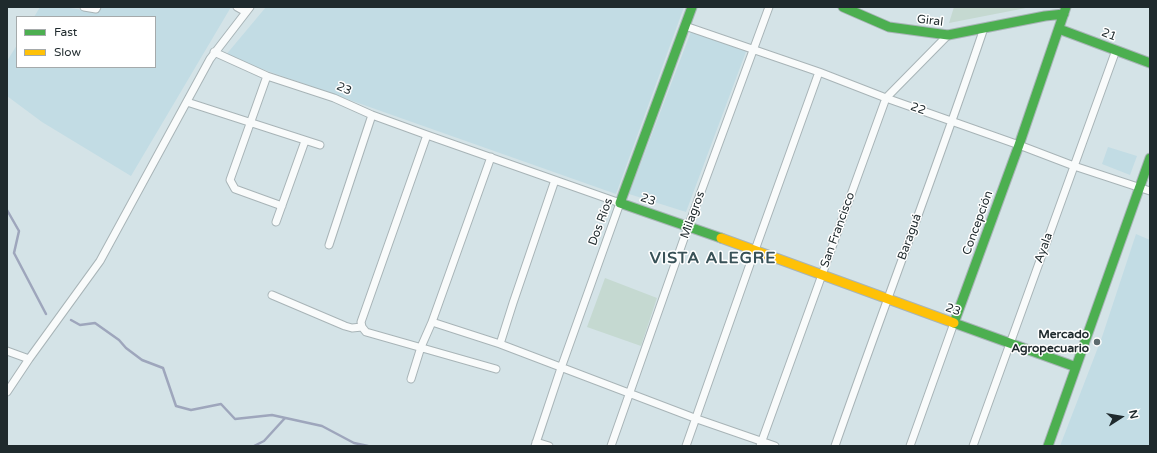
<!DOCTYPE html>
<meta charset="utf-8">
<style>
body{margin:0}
#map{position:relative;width:1157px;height:453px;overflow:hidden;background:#d4e3e7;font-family:"Varela Round",sans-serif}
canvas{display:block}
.frame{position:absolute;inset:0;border:8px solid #1f2a2d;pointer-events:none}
.legend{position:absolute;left:16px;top:16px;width:140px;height:52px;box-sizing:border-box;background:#fff;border:1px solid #a5aaab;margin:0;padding:5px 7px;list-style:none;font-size:12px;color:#1f2a2d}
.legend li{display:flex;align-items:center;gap:8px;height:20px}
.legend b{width:20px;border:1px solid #a5aaab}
.north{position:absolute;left:1101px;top:397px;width:40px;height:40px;-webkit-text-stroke:3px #fff;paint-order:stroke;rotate:78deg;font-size:11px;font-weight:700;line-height:16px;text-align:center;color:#1f2a2d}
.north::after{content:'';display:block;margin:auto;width:14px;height:18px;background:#1f2a2d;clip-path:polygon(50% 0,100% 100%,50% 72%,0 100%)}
</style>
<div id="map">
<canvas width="1157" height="453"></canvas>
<div class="frame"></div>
<ul class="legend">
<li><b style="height:5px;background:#4caf50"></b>Fast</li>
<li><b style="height:5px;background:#ffc107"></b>Slow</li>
</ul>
<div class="north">N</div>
</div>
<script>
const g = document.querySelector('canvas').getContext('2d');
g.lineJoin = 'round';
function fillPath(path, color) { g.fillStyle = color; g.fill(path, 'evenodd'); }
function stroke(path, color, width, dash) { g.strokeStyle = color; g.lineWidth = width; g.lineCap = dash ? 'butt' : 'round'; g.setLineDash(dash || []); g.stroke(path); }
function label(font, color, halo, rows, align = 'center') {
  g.font = font + ' "Varela Round",sans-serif'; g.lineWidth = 3; g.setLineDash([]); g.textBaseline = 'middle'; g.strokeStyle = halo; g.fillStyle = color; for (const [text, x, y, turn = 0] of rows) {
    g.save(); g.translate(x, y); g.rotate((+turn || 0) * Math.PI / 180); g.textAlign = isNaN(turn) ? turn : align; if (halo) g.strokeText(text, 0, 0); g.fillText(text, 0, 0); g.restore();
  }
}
fillPath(new Path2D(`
 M40,7H63L97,12L100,7H231L131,176L42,122L7,96V61L17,45V67H155V17H34Z
 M266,7H684L616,194L225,56Z
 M692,29L747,49L686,212L629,194Z
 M1108,147L1137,156L1130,175L1102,164Z
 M1136,234L1150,240V446H1060L1102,337Z`), '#c2dce4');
fillPath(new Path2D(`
 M954,7H1031L949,23Z
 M605,278L657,298L641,346L587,327Z`), '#c5d9d1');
stroke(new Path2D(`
 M7,210L19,231L14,253L46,314
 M71,320L80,325L95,323L119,340L126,348L142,360L163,368L176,406L191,410L221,404L235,419L272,415L322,426L354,443L368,446
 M254,446L264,441L285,418`), '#9ea6bc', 2.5);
const street = new Path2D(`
 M84,7L96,9L97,7
 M237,7L246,12
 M685,26L819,72L886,98L1019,145L1074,166L1150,191
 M214,52L267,76L334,98L372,115L427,135L620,203L561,368L535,446
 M267,76L230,180L235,189L282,206
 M187,102L320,145
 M427,135L361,322L362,327L366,332L496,369
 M276,222L305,141
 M329,245L372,115
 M272,295L345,326L352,328L362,327
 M432,322L500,344L697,419L775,446
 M500,344L513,303L555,180
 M7,351L29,359
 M411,379L421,347L432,322L491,157
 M7,392L29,359L100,261L210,59L250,7
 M536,442L549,446
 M611,446L688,227L769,7
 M686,446L755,250L819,72
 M760,446L886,98L948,35
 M835,446C884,306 937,168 984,28
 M910,446L954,323
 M973,446L1116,50`);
const fast = new Path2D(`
 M692,7L620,203L721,238
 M843,7L889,27L948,35L1045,16L1064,14
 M1059,29L1150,63
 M954,323L1076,367
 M954,323L1019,145L1066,7
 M1048,446L1150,158`);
const slow = new Path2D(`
 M721,238L954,323`);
stroke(street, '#a8b4b7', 9);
stroke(fast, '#a8b4b7', 11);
stroke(slow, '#a8b4b7', 11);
stroke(street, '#f9fbfb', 7);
stroke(fast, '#4caf50', 9);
stroke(slow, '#ffc107', 9);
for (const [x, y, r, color] of [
 [1097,342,4,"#5e6b6e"]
]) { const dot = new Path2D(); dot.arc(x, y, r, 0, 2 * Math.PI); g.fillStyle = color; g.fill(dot); stroke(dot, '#fff', 1.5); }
label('12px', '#1f2a2d', '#fff', [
 ["Giral",930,21,7],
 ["21",1109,35,21],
 ["23",344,89,23],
 ["22",918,109,19],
 ["23",648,200,19],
 ["Milagros",693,215,-70],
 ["Dos Ríos",601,222,-70],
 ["Concepción",978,223,-70],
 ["San Francisco",838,230,-70],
 ["Baraguá",910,237,-70],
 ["Ayala",1044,248,-70],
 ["23",953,310,20]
]);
label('bold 12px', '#1f2a2d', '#fff', [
 ["Mercado",1089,335],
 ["Agropecuario",1089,349]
], 'right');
g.letterSpacing = '1px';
label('bold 16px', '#385157', '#fff', [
 ["VISTA ALEGRE",713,259]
]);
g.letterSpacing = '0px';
</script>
